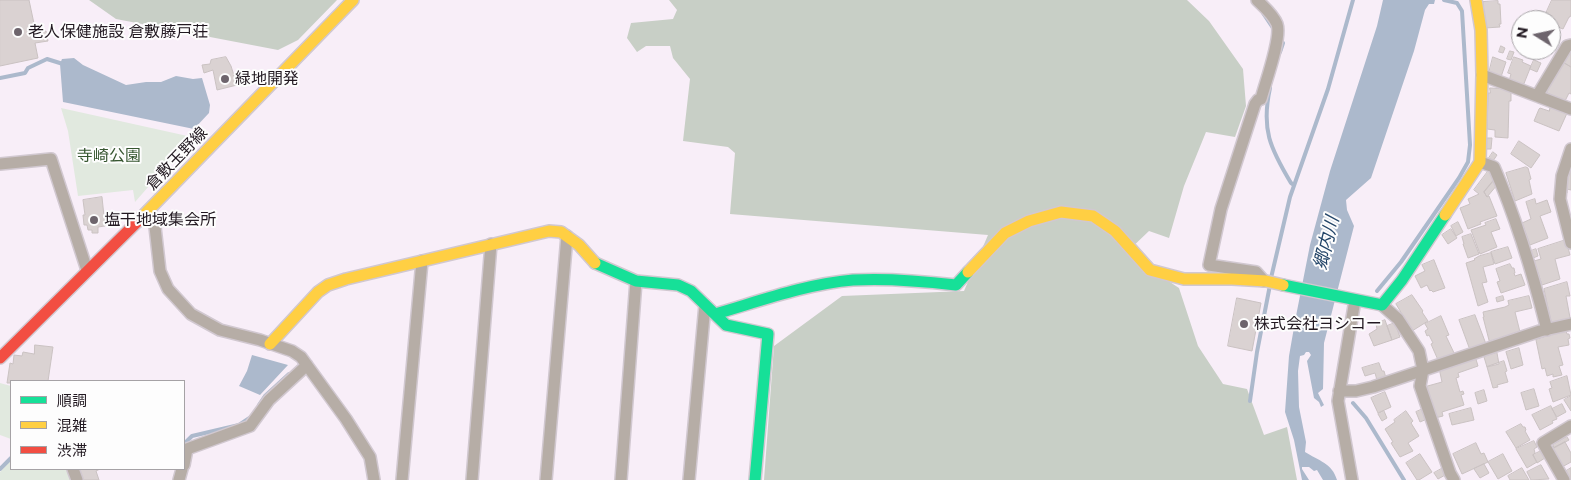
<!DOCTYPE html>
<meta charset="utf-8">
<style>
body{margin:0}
#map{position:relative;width:1571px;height:480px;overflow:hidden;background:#f8eef8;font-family:Montserrat,"Noto Sans JP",sans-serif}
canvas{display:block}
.legend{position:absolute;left:10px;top:380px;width:175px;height:90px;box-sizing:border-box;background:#fdfdfd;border:1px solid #a5a2a5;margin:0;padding:6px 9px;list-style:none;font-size:15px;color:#221921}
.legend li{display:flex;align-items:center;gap:10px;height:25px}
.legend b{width:25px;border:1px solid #a5a2a5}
.north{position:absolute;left:1511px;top:10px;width:50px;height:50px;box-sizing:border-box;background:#fdfdfd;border:1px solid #a5a2a5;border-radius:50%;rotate:280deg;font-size:14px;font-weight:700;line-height:20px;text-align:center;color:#221921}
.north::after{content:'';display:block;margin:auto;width:18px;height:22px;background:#6d646c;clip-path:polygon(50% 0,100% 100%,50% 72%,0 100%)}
</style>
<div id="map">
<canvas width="1571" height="480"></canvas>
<ul class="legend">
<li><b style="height:6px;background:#16e098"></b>順調</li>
<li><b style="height:6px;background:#ffcf43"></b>混雑</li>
<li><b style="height:6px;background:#f24e42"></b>渋滞</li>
</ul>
<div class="north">N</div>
</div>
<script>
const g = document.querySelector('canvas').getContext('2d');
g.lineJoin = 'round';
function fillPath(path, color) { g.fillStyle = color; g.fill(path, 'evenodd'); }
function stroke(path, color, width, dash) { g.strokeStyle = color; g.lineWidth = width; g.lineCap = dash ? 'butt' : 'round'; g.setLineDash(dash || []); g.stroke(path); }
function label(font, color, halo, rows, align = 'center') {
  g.font = font + ' Montserrat,"Noto Sans JP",sans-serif'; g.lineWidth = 4; g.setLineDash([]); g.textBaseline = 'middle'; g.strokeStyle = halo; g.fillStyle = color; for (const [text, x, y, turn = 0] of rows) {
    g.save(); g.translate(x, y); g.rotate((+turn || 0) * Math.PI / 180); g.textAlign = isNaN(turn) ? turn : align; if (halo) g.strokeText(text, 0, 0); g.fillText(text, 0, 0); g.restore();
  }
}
fillPath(new Path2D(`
 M61,108L192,137L135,202L133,190L78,196L68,131Z
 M0,383L11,386V439L0,435Z
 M11,460V469H69L73,480H0V472Z`), '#e1e9df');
fillPath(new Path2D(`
 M89,0H337L298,40L278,50L116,19Z
 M669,0H1187L1209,21L1243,69L1246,106L1235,137L1206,132L1184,186L1169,238L1149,231L1126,253L1179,288L1198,346L1223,384L1247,389L1264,435L1287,427L1297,480H764L774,346L842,296L964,291L988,235L730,214L735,153L728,147L683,141L690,79L673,58L670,46H646L637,52L627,38L631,23L673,19L677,10Z`), '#c8cfc6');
fillPath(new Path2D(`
 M1383,0H1435L1434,4H1429L1425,10L1414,51L1371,178L1346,200L1347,210L1354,226L1324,343L1323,389L1318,393L1324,405L1321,407L1319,402L1314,398L1307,361L1311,355L1309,352H1306L1304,355L1300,356L1298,371L1299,407L1306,442L1305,452C1319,461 1332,463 1337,480H1323L1317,470L1314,471L1309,467H1302V469L1309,480H1302L1294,440L1285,412L1289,356L1296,316L1310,245L1330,171L1377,26Z
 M74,58L83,65L126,85L146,82H161L176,76L193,79L202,78L210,105L209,113L194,129L63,102L60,64L62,59Z
 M252,355L288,365L260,395L239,386L247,371Z`), '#acb9cc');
stroke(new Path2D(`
 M1263,13L1273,28
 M1280,52L1283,43L1281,41
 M0,78L25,73L28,68L47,59L63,64
 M1270,88C1261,129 1270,148 1291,183L1294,185
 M1271,278L1290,197L1328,89L1353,0
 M1377,291L1401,262L1459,178L1468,162L1470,145L1462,11L1457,3L1444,0
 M1250,401L1257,352L1270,285
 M1353,403L1366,418L1404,480
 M259,405L265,396L289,374
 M184,444L192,436L239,425L251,417
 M0,469L11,458`), '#acb9cc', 4);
const building = new Path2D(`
 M0,0H29L36,33L46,31L48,41L35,43L38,58L0,66Z
 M1552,0H1571V15L1570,17H1569L1563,29L1551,24V20H1543Z
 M1498,1V4H1500L1501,24H1499L1500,27L1485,28L1483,2Z
 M1519,21L1521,22V29L1518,35L1513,32Z
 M1501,46L1505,48L1503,53L1499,52Z
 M1530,50H1544L1541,56Z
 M1510,51L1514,52L1511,60L1507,59Z
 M1571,51V67L1564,63Z
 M226,57L231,66L237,85L217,90L213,70L204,73L202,65L210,64L211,60Z
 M1493,57L1506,62L1501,77L1489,73Z
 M1514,57L1523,60L1522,62L1531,66L1523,86L1509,81L1511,74L1508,73Z
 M1534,60L1541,63L1537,72L1530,69Z
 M1563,62L1571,67V94L1569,93L1564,103L1546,92Z
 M1490,88L1509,89L1511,90V101H1509L1508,138L1495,137V130L1487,129L1488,93H1490Z
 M1551,104L1568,111L1559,131L1534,121L1539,109L1540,108L1549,111Z
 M1486,138H1492L1491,149H1485Z
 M1519,141L1540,155L1531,168L1511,154Z
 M1493,152L1497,155L1493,161L1489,158Z
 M1526,167L1528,168L1531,179L1529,180L1532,194L1515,201L1506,173Z
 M1567,167H1571V190L1567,189V193H1563Z
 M1489,170L1494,180L1484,192L1487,197L1489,196L1497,216L1480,222L1481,224L1468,229L1460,208L1470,204L1468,199L1479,194L1474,190Z
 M1494,180L1497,185L1487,197L1484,192Z
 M102,197L105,226L98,227V233H92V230H88L87,225H84L83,215H85L83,200Z
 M1535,199L1536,204L1547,200L1551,212L1540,216L1548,238L1530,245L1522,223L1531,219L1526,202Z
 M1496,219L1500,229L1491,232L1497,247L1480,254L1471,230L1486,225L1485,223Z
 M1458,222L1463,232L1456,236L1451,226Z
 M1451,229L1457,238L1448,244L1442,235Z
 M1471,234L1479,254L1468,258L1463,244H1464L1462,237Z
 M1566,240L1570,255L1555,259L1560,279L1542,285L1534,261L1541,259L1538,249Z
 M1508,247L1512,258L1495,264L1491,252Z
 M1536,249L1538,256L1533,258L1531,251Z
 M1491,253L1494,264L1483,267L1487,282L1482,283L1488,302L1478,306L1466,263L1475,260L1474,259L1479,256Z
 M1434,260L1445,288L1433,292L1431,290L1430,291L1427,285L1421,288L1415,276L1425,271L1422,265Z
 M1510,264L1512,268H1514L1515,273H1514L1515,276L1521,274L1525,285L1501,293L1497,282L1500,281L1496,269Z
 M1567,282L1570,296H1566L1571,323L1552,327L1544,289Z
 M1412,295L1423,311L1422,312L1428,321L1412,331L1396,304Z
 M1503,296L1504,300L1497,302L1496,298Z
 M1529,296L1532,308L1515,312L1520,332L1513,334L1514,335L1502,337L1503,340L1490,344L1483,317H1484L1483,312L1505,307L1509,305L1508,301Z
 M1237,298L1261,303L1252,351L1228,346Z
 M1475,315L1486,344L1470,350L1459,320Z
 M1441,316L1449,335L1446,336L1455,355L1438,360L1431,344L1433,343L1429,335L1427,336L1425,331L1428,329L1425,324Z
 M1385,320L1392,340L1374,346L1369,334L1377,329L1376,324Z
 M1395,323L1400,337L1392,340L1387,326Z
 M1566,331L1567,334H1569L1570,338L1568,339L1569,345L1558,347L1563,365L1559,366L1562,375L1553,377V374L1547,376L1545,368L1542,369L1536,340Z
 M35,345L53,347L48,381H11V383H7L10,363L13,364L14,355L22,356L23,352L34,354Z
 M1519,348L1523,365L1511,369L1506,352Z
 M1497,353L1499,364L1487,367L1484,357Z
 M1475,356L1478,366L1458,373L1459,377L1456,378L1460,392L1463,391L1464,394L1461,395L1464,405L1442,412L1443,416L1435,418L1424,387L1442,382L1439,368Z
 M1504,361L1507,371L1505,372L1508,382L1497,385L1498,387L1493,388L1487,367Z
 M1379,363L1382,371H1384L1386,378L1377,380L1375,373L1365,376L1362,368Z
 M1567,376L1571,395L1553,402L1549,389L1552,388L1550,382Z
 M1534,389L1539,406L1526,410L1521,393Z
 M1484,390L1487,401L1478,404L1475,393Z
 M1385,392L1391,407L1378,413L1371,398Z
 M1571,396V411L1564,400Z
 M1562,404L1566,412L1557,417L1552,409Z
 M1551,406L1557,419L1552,421L1553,423L1540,430L1532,415Z
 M1471,408L1474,420L1452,425L1449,414Z
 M1423,409L1427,419L1420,422L1416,412Z
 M1384,411L1387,418L1382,421L1378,414Z
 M1406,411L1413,421L1411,423L1419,436L1408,443L1413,451L1400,457L1391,443L1393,442L1385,429L1395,422L1394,420Z
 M1521,424L1523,427H1525L1526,430L1525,431L1530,440L1516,448L1506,432Z
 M1567,437L1569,440L1554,448L1553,445Z
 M1534,441L1537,447L1534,449L1535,453L1533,455L1537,462L1527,468L1516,449Z
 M1565,442L1571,453V462L1562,467L1552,449Z
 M1476,443L1481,454L1484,453L1488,462L1462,474L1453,454Z
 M1541,451L1545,458L1537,463L1533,455Z
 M1420,454L1432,472L1419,480H1417L1406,463Z
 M1503,454L1512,471L1498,479L1488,462Z
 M1484,464L1489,473L1480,478L1474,469Z
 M1541,465L1549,479L1531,480L1527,472Z
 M1443,468L1447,474L1438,479L1434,473Z
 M1522,468L1529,480H1510L1508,476Z
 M1571,468V480H1567L1563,473Z
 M75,469H100L96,471L99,480H78Z`);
fillPath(building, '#dad2d2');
stroke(building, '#cac2c2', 1);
const street = new Path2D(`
 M1257,0C1264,7 1273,14 1277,24C1282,38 1265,83 1261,99L1258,100L1255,104L1221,209L1209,265L1256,272L1264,281
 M1482,75L1571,109
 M1537,96L1567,46L1571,45
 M1571,149L1562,176L1560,199L1571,243
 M1480,162L1494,167C1517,220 1533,274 1547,330
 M0,164L51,159L87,270
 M148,211L155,227L160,271L168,289L191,314L220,330L260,340L292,351L301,357L346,419L370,457L374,480
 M1382,305L1398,319L1419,351L1423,370L1420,386L1450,473L1454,480
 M1339,391H1356L1373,387L1540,331L1571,324
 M184,465L187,449L250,426L269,400L307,365
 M73,469L77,480
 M179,480L182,469
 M402,480L422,261
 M472,480L491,244
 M546,480L567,236
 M621,480L636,281
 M689,480L705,305
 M1352,480L1338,401L1355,300
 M1564,480L1543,443L1571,426`);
const fast = new Path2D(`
 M595,263L636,281L678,285L691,291L726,325L768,334L755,480
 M1283,285L1382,305L1402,280L1445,215
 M715,314C760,301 806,284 853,280C887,278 922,281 956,285L968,272`);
const slow = new Path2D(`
 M1445,215L1480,162L1482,75L1481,30L1476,0
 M137,222L353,0
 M968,272L1005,233L1029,221L1061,212L1093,216L1115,231L1150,270L1184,279H1232L1266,281L1283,285
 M270,344L318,292L328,285L346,279L549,231L561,232L579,245L595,263`);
const jam = new Path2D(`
 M0,358L137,222`);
stroke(street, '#d1c8d0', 14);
stroke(fast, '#d1c8d0', 14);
stroke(slow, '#d1c8d0', 14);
stroke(jam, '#d1c8d0', 14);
stroke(street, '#b6ada6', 11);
stroke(fast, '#16e098', 11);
stroke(slow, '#ffcf43', 11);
stroke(jam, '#f24e42', 11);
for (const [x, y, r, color] of [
 [18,32,5,"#6d646c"],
 [225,79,5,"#6d646c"],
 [94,220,5,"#6d646c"],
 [1244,324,5,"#6d646c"]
]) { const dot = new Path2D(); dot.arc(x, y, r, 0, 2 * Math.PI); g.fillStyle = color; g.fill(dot); stroke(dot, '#fdfdfd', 2); }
label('16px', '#221921', '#fdfdfd', [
 ["老人保健施設 倉敷藤戸荘",28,32],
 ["緑地開発",235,79],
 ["塩干地域集会所",104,220],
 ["株式会社ヨシコー",1254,324]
], 'left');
label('16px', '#365630', '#fdfdfd', [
 ["寺崎公園",109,156]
]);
label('16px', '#221921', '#fdfdfd', [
 ["倉敷玉野線",177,159,-46]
]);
label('italic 18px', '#234568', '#fdfdfd', [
 ["郷内川",1327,243,-76]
]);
</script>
